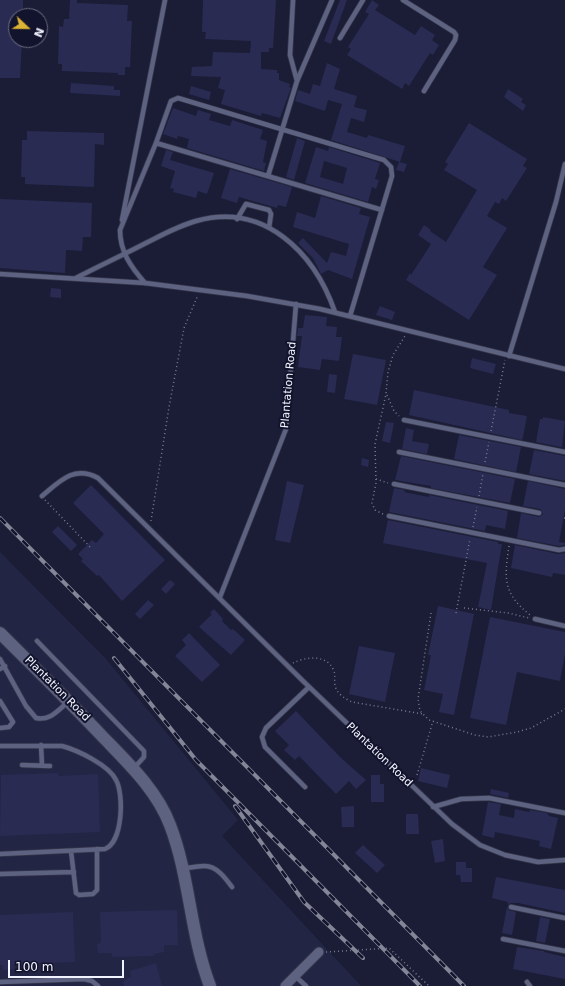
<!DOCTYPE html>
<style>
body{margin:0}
#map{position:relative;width:565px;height:986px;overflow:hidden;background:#1b1d36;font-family:"DejaVu Sans",sans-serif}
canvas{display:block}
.north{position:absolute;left:8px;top:8px;width:40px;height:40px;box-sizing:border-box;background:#12132c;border:1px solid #6c6d80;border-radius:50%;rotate:112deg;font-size:11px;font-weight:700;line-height:16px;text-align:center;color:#f2f4ff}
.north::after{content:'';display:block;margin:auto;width:14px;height:18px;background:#dbb233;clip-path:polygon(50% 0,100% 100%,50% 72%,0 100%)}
.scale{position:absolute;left:8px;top:960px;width:116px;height:18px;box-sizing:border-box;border:2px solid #f2f4ff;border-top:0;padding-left:5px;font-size:12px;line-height:14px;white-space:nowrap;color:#f2f4ff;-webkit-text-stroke:3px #12132c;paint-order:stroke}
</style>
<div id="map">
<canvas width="565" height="986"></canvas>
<div class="north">N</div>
<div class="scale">100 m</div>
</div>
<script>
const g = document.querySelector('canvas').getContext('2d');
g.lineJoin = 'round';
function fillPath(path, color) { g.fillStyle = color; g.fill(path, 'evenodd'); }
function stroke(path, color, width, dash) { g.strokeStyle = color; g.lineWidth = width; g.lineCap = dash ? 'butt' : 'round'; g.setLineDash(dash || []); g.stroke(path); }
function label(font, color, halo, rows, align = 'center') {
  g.font = font + ' "DejaVu Sans",sans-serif'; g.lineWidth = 4; g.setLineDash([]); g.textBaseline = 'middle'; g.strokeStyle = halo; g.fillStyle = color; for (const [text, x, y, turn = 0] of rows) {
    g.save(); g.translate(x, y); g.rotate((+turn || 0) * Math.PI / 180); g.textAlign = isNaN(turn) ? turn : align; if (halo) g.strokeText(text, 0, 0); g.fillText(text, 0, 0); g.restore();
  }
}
fillPath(new Path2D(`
 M0,552L106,659L238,820L222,836L361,986H0Z`), '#232544');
fillPath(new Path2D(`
 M0,0H23V16H16V40H22L20,78H0Z
 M70,0H77V3L128,5L127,21H132L130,67H125V75H118V73L62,71V64H58L59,26L63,27L64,19H69Z
 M203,0H276L273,48H269V52H261V69L277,70V73H279V80L290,84L289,87L291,88L280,118L262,113L261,116L221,104L225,90L218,88L221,77L191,76L192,67L212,66L213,52L250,53L251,41L205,39L206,32H202Z
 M340,0H347L331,44L324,41Z
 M372,0L379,5L375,10L415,35L421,26L435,35L432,40L439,45L433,55L430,53L409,86L405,83L402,89L347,55L351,49L348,47L369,14L365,12Z
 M327,63L340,69L334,89L357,96L354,107L367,110L364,122L351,118L347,132L367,138L368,135L405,146L400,162L331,140L342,104L328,100L325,111L295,101L298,90L310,94L313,84L320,86Z
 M71,83L114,86V90H120V96L70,93Z
 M191,86L211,92L209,100L189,94Z
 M508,89L523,99L521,102L526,105L523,111L504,97Z
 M173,108L196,116L198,110L211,114L209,120L230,126L232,120L263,130L260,139L267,141L263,162L266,163L264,171L187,148L189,139L178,136L177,139L163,134Z
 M469,123L527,159L523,166L527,168L506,201L502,198L499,204L495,202L487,216L507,228L483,267L497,275L469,320L406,280L410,273L411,275L431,244L418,235L424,225L431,230L430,231L446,242L477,190L444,170L448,164L445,162Z
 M27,131L104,133V145L95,144L94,187L25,184V177H21L22,140H27Z
 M297,138L305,141L294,180L286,177Z
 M316,147L328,151L329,147L380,163L375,179L379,180L376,189L372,187L368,202L305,183ZM324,161L347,168L343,184L320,177Z
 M166,150L173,152L170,160L214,173L207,194L198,191L196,198L173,192L174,189L170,188L175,171L161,166Z
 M399,162L407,164L404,172L396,170Z
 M230,169L292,187L286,207L278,205L277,208L239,197L237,203L221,198Z
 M321,196L361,208L359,214L370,217L352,279L328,270L321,274L313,258L298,243L303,238L327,263L331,252L346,256L349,244L293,227L297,212L315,218Z
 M0,199L92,203L91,237H83L82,251L66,250L65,273L0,268Z
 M51,288L61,289V298L50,297Z
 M380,306L395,312L392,320L376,315Z
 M305,315L327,317L326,326L337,327L336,337H342L339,361L322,359L320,370L298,367L302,336H297L298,328H303Z
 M353,354L386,360L377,405L344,399Z
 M472,358L496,364L493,374L470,368Z
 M329,374L337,375L335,393L327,392Z
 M414,390L509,410V413L527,416L523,437L522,440L409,415Z
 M543,417L565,421L562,447L565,448L536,442L540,419H543Z
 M386,422L394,423L390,443L382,441Z
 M406,428L414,430L412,441L429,444L427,454L402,449Z
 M459,435L521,447L516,472L454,459Z
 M534,450L565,456V481L529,474Z
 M401,456L515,479L510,503L431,488V486L395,480Z
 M362,458L369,460L368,467L361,465Z
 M287,481L304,485L290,543L275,540Z
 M528,481L565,489V510L559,542L565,543V545L559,546L517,538L521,513L539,517L543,514L540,509L523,506Z
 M91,485L165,560L122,601L99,575L97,576L81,561L83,559L78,554L92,540L96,543L104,534L73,503Z
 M394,488L405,490L404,492L429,497V495L508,511L505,529L486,525L485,531L389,512Z
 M388,520L498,542V544H502L491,610L478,607L487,563L383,543Z
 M58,526L77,545L71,551L52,532Z
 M515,545L558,554L565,553V575L553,573L552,577L511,568Z
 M170,580L175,584L166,594L161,589Z
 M148,600L154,605L140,619L135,614Z
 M438,606L474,614L454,715L439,712L443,694L424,690L431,655H428Z
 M214,609L223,619L222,621L231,630L233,629L245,640L231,655L199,627L212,614L210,613Z
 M490,617L565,632V654L560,681L517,672L506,725L470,718Z
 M189,633L220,665L202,682L175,656L186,645L182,640Z
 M359,646L395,653L385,702L349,694Z
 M296,711L341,758L366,780L356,789L349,781L336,794L299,756L295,760L284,750L289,745L275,731Z
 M421,768L450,775L447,788L418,781Z
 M58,773L59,776L98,774L100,832L0,836L1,775Z
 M371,775H380V784H384V802H371Z
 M491,789L509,793L508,798L490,794Z
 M488,802L501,804L499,815L514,818L515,809L529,812L530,810L547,813L549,816L558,818L551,849L539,846L540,841L495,832L494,838L482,835Z
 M354,806V827H342L341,807Z
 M406,814H418L419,834H406Z
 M443,839L445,861L435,863L431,841Z
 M363,845L385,865L377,873L355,853Z
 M456,862H466V868H472V882H461L460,875H456Z
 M496,877L565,890V913L518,903H510L508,906V902L492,898Z
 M507,907L509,910L516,912L512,935L502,933Z
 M177,910L178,945H164V952L154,954V956L112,957V953H98L97,944L101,943L100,912Z
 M73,912L75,962L14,964V969L3,970V965H0V915Z
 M540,917L550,919L545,943L536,941Z
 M517,947L544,951V952L565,957V979L513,969Z
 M156,963L162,986H124L123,981L131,977L130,971Z`), '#292b52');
const lane = new Path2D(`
 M293,0L290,55L297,81
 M403,0L454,32L456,35L455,40L424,91
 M340,38L363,0
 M156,143L382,210
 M268,176L297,81L332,0
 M237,219L246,204L269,210L271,214L269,228
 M122,220L165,0
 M0,274L145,283L247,296L320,309L565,369
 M76,278C99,266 123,255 146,243C162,235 178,226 196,221C264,202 314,252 335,312
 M145,283C131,267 120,252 120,230L156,143L171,101L178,98L384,160L391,167L392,176L350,316
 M509,356L556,202L565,164
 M404,420L565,452
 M399,452L565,485
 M394,484L539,513
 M42,496C60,481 74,465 98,478L303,681L452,824L480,845L505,855L538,862L565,860
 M389,516L559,550L565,549
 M220,597L286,429L296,304
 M535,619L565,626
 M37,641L144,751V757L134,768
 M0,659L26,706L36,718C50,721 57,711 68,702
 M0,669L5,666
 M0,701L13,722L9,727L0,728
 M41,745L42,765
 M0,746H62C77,750 109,765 116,780C124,794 123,842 105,849L0,854
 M22,765L50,766
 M305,787L265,747L262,737L266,728L309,687
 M433,807L461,799L489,798L565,813
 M71,851L76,893L79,895L93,894L97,890V849
 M183,868C190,868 198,866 205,866C217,866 226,879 232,887
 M0,874L74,872
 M511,907L565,918
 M503,939L565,951
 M295,976L306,986
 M0,982L84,979L92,981L98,986
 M527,982L530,986`);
const street = new Path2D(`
 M285,986L319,952`);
const secondary = new Path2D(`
 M0,633C34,667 69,701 102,736C127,762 157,790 170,825C190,877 190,934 210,986`);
stroke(lane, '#35364a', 6);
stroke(street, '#35364a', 11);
stroke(secondary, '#35364a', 14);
stroke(new Path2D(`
 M387,395L394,411L399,416
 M491,431L505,360
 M485,462L489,442
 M376,479L388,483
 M479,496L483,474
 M45,500L91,548
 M383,514L375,510L372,503L376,483L375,444L386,394L388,372L393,355L405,336
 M564,518H565
 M151,521L169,407L184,328L198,295
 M473,527L477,507
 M509,546C504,579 503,593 530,615
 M464,608L508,613L529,618
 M431,613L418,699L420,711L429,720L475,735L488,737L517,732L531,728L565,709
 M456,613L470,539
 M293,663C305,657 326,654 333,669C336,674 334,679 335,685C336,693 345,699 352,702L423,714
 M417,775L433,721
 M326,952L389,948L429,986`), '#787a8d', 1.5, [1, 3]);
stroke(lane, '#5e6281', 4.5);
stroke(street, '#5e6281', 9);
stroke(secondary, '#5e6281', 12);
const rail = new Path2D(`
 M0,518L464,986
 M114,658L196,760L420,986
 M235,806L304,902L363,958`);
stroke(rail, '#848698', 4);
stroke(rail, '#12132c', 2.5, [8]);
label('11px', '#f2f4ff', '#12132c', [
 ["Plantation Road",289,385,-85],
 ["Plantation Road",57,689,45],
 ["Plantation Road",379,755,44]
]);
</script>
